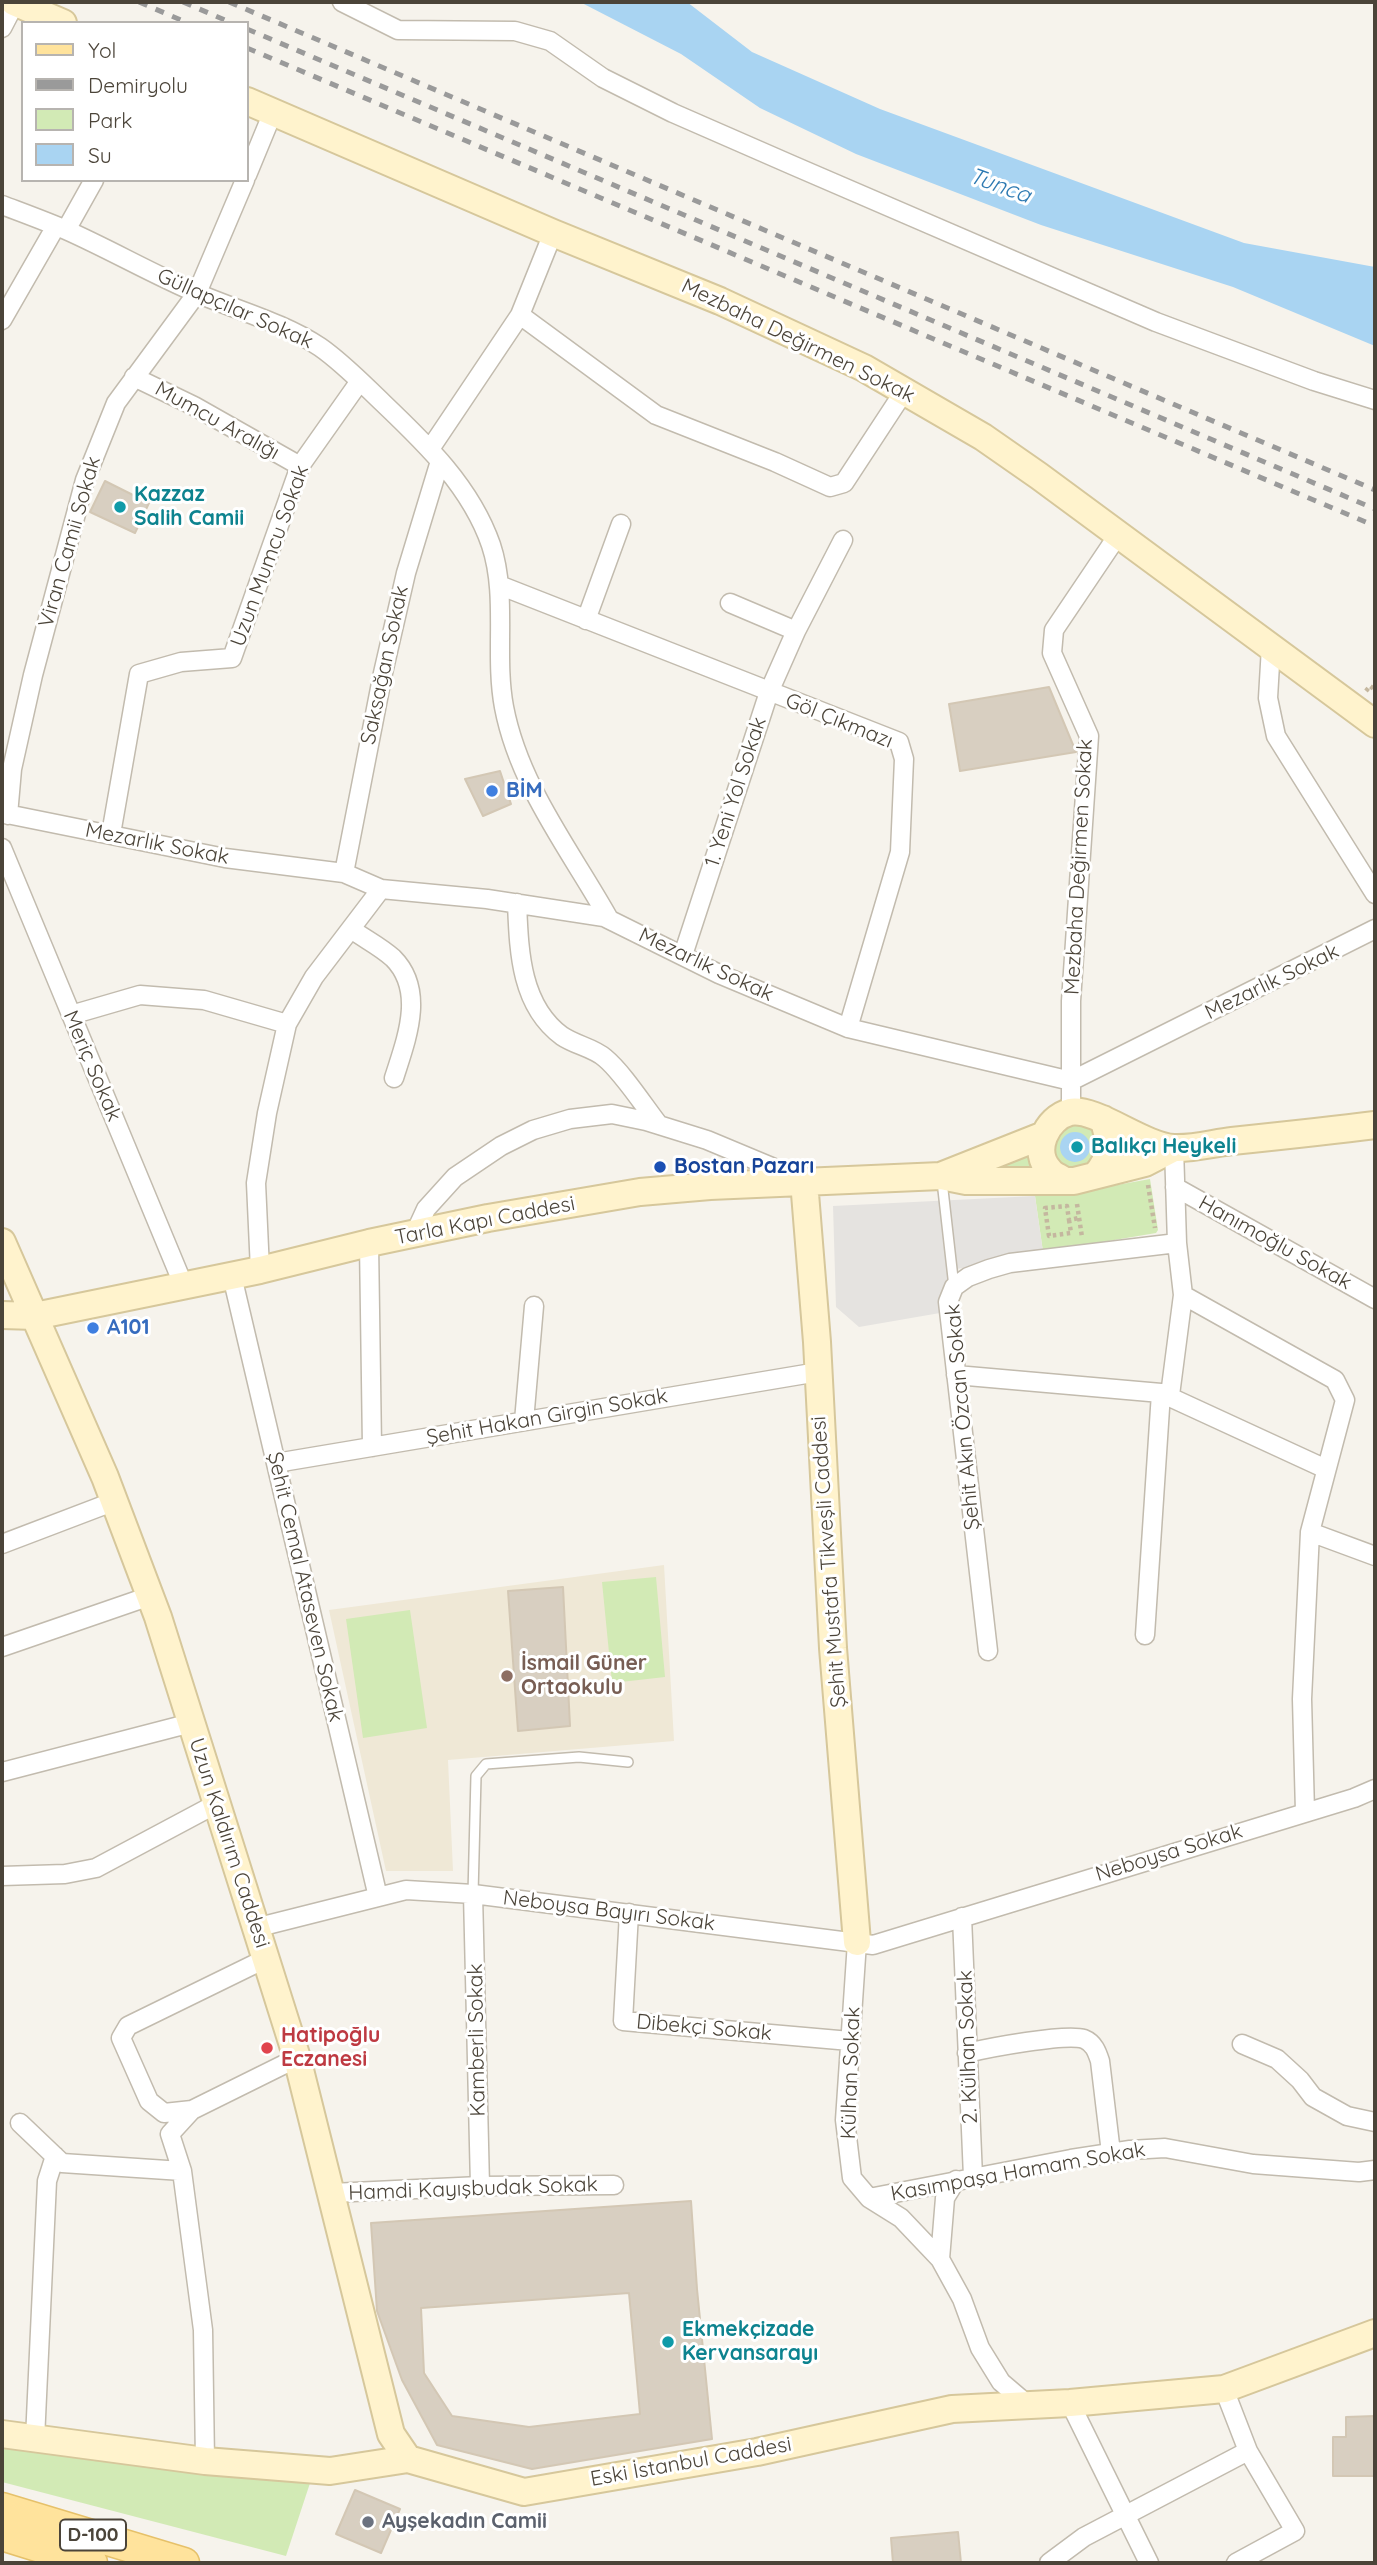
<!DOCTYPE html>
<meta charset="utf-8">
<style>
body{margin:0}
#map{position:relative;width:1377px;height:2565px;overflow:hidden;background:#f6f3ec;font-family:Quicksand,sans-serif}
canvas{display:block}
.frame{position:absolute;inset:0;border:4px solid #4b4439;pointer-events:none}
.legend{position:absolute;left:21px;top:21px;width:228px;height:161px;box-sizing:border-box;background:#fff;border:2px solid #b7b4b0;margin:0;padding:9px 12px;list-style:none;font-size:21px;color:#4b4439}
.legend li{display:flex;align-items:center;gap:14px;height:35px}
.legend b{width:35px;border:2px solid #b7b4b0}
</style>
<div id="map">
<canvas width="1377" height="2565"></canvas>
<div class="frame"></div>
<ul class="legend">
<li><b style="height:9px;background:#ffe39c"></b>Yol</li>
<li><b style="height:9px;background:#9a9a9a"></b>Demiryolu</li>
<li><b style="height:19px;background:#d2eab5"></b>Park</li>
<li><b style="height:19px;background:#a9d4f2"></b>Su</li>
</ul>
</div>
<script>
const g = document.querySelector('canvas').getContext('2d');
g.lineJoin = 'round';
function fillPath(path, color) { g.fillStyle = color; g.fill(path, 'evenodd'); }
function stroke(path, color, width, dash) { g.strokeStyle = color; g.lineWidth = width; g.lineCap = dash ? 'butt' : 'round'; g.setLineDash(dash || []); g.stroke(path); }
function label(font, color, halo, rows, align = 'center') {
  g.font = font + ' Quicksand,sans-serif'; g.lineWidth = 6; g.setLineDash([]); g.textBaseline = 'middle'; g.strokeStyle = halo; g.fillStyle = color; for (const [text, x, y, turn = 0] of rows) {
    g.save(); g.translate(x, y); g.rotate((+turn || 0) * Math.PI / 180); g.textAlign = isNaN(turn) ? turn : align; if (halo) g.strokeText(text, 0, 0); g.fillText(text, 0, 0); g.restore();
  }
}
fillPath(new Path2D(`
 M664,1565L674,1741L448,1760L453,1871H386L329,1610Z`), '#efe8d6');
fillPath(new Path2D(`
 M1054 1146a22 22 0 1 1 44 0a22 22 0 1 1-44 0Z
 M1030,1153L1038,1171L972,1173Z
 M1150,1179L1158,1230L1156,1233L1043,1252L1035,1196L1073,1193Z
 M656,1577L665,1677L612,1683L602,1582Z
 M410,1610L427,1728L363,1738L346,1619Z
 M2,2438L312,2477L286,2556L2,2482Z`), '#d2eab5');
fillPath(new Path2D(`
 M1035,1196L1043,1252L952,1270L940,1313L859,1327L836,1307L833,1206Z`), '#e5e3e0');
fillPath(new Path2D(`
 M580,2H687L752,52L880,109L1244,243L1375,267V346L1233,287L1041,225L856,154L760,108L681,54Z
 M1060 1147a15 15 0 1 1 30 0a15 15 0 1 1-30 0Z`), '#a9d4f2');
const building = new Path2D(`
 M105,481L149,503L135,533L90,512Z
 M1049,687L1076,752L960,771L949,704Z
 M500,771L511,804L483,816L465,779Z
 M563,1587L570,1726L518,1731L508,1591Z
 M691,2201L697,2289L712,2439L532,2469L437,2445L402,2380L377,2311L371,2223ZM629,2293L640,2414L529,2427L452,2416L424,2373L421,2308Z
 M1375,2416V2476H1333V2437H1346V2417Z
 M355,2490L400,2509L381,2553L336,2534Z
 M958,2532L961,2563H893L891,2538Z`);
fillPath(building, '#d8cfc1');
stroke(building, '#d3c7b4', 2);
const lane = new Path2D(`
 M942,1181L954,1287
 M473,1894L476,1776L486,1764L579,1757L628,1762`);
const street = new Path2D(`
 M342,2L398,30L515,31L550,41L603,78L673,113L792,165L1156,322L1314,381L1375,400
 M2,28L15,3
 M247,175L273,112
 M2,205C23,213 45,221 66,230C111,250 154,275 199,294C239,311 284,323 320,347C343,363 363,384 383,403C426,444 471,487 491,545C508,596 494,654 504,707C519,786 571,851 609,919
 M66,230L94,180
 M520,315L656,415L775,462L830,487L844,483L905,390
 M2,320L56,226
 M134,377L194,406L300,466
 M430,449L520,315L553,233
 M499,585L899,742L904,759L900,852L848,1028
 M730,603L796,631
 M586,620L621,524
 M1271,647L1268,698L1276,736L1375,894
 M2,813L225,858L344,873L381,889L487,899L604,917L719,974L848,1028L1071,1081L1375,929
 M8,815L12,769L33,675L85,480L116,403L197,293L245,180
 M111,834L139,674L181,662L232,658L300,466L360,381
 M2,848L183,1284
 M344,873L383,673L406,573L440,461
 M517,903C519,950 520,1005 562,1036C575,1045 594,1048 605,1058C623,1073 644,1106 659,1125
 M351,929C365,939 381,947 393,958C426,991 406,1040 394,1078
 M683,955L769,692L796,631L843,540
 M71,1015L140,995L204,1000L287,1024
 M1071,1112V1001L1089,736L1052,653L1054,630L1118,535
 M1175,1187L1375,1299
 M415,1233L426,1209L455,1177L501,1146L533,1130L570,1119L612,1114L646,1121L707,1140L798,1178
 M369,1243L372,1447
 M260,1270L256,1183L267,1113L287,1024L314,977L381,889
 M232,1276L378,1897
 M1183,1295L1335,1380L1345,1400L1310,1532L1302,1699L1305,1812
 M956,1375L1161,1393L1326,1469
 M1170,1395L1183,1295L1177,1243L1174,1148
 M524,1421L534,1306
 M276,1463L818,1372
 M1310,1532L1375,1556
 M2,1544L115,1501
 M1145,1635L1161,1393
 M2,1647L150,1596
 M988,1651L948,1302L954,1287L968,1277L989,1269L1010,1263L1177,1243
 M2,1772L191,1723
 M2,1876L65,1874L96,1868L216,1804
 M473,1894L480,2186
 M629,1913L623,2021L850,2041
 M962,1917L973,2177
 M255,1928L406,1890L473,1894L873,1945L1354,1798L1375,1789
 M857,1942L845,2120L852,2178L869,2198L901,2218L940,2259L962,2299L980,2348L1001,2382L1028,2405
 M1242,2044L1277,2059L1300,2080L1313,2097L1347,2116L1375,2122
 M967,2053C988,2048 1066,2033 1084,2039C1094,2043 1097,2052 1100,2061L1111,2153
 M192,2110L164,2113L149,2101L121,2038L128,2026L265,1959
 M20,2123L62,2163L182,2171
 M332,2193L480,2186L614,2185
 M869,2198L1071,2159L1130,2150L1165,2148L1253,2164L1359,2172L1375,2170
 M940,2259L945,2198L956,2180
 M1224,2389L1248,2451L1295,2531L1236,2563
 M1070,2403L1149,2563
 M35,2439L47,2181L55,2156
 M205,2461L203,2330L182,2171L170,2134L192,2110L297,2058
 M1049,2563L1084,2537L1248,2451`);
const secondary = new Path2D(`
 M14,2L63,23
 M247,101L553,233L720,301L864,368L983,437L1039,476L1375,724
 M943,1175L1044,1135
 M1096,1175C1112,1157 1111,1142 1103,1119
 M1063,1180C1059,1177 1053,1175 1050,1171C1031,1152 1046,1118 1070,1112C1096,1107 1142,1146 1174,1148C1193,1149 1214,1143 1232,1141C1280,1136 1328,1131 1375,1125
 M804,1181L817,1342L833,1648L857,1942
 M2,1242L105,1477L158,1617L297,2058L391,2434L408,2459
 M2,1315L35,1316L260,1270L369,1243L488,1218L640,1192L710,1186L941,1176L966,1181H1074L1145,1163L1174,1148
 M2,2434L205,2461L330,2471L408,2459L524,2492L757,2452L952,2409L1070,2403L1224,2389L1375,2333`);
const primary = new Path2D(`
 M2,2508L184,2563
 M2,2535L92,2563`);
stroke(lane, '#c2bbae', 12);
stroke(street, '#c2bbae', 21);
stroke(secondary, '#d6c79b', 30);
stroke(primary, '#e6c16a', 33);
stroke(new Path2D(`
 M1366,691L1370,686L1375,690
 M1148,1185L1155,1228
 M1077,1204L1082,1237
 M1069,1220L1071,1233L1049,1236L1045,1208L1067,1206L1069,1220L1079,1218`), '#c4b79f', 4.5, [3.5, 3.5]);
stroke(lane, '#fff', 9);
stroke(street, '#fff', 18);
stroke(secondary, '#fff3cd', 26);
stroke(primary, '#ffe39c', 30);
stroke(new Path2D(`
 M139,2L188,23
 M183,2L232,23
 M229,2L1375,490
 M247,29L1375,509
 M247,48L1375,526`), '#9a9a9a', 5, [9, 9]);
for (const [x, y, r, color] of [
 [120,507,7,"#0f9aa8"],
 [492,791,7,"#3f7fe0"],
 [1077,1147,7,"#0f9aa8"],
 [660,1167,7,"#1a4fb4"],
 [93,1328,7,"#3f7fe0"],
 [507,1676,7,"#8d6e63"],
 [267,2048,7,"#e0444e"],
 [668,2342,7,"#0f9aa8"],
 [368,2522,7,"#6b7280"]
]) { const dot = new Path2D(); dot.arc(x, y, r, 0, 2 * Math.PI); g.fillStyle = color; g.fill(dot); stroke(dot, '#fff', 2.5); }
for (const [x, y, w] of [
 [93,2535,66]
]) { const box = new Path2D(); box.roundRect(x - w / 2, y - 15.5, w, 31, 5); g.fillStyle = '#fff'; g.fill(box); stroke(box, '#4b4439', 2); }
label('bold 19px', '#4b4439', null, [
 ["D-100",93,2535]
]);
label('21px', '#4b4439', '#fff', [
 ["Güllapçılar Sokak",235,309,24],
 ["Mezbaha Değirmen Sokak",798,341,26],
 ["Mumcu Aralığı",217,421,29],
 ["Viran Camii Sokak",70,542,-74],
 ["Uzun Mumcu Sokak",270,556,-70],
 ["Saksağan Sokak",385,665,-78],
 ["Göl Çıkmazı",839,721,22],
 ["1. Yeni Yol Sokak",736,792,-72],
 ["Mezarlık Sokak",157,844,11],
 ["Mezbaha Değirmen Sokak",1079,867,-87],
 ["Mezarlık Sokak",706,965,25],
 ["Mezarlık Sokak",1272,982,-26],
 ["Meriç Sokak",92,1066,67],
 ["Tarla Kapı Caddesi",485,1221,-11],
 ["Hanımoğlu Sokak",1275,1243,29],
 ["Şehit Hakan Girgin Sokak",547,1417,-10],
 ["Şehit Akın Özcan Sokak",963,1417,-95],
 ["Şehit Mustafa Tikveşli Caddesi",829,1562,-94],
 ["Şehit Cemal Ataseven Sokak",305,1587,77],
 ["Uzun Kaldırım Caddesi",229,1843,72],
 ["Neboysa Sokak",1169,1853,-17],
 ["Neboysa Bayırı Sokak",609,1911,7],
 ["Dibekçi Sokak",704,2028,5],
 ["Kamberli Sokak",477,2040,-91],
 ["2. Külhan Sokak",968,2047,-92],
 ["Külhan Sokak",851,2073,-88],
 ["Kasımpaşa Hamam Sokak",1018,2172,-10],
 ["Hamdi Kayışbudak Sokak",473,2189,-2],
 ["Eski İstanbul Caddesi",691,2462,-10]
]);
label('bold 21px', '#0d838f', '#fff', [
 ["Kazzaz",134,495],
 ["Salih Camii",134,519],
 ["Balıkçı Heykeli",1091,1147],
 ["Ekmekçizade",682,2330],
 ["Kervansarayı",682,2354]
], 'left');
label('bold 21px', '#366cbe', '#fff', [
 ["BİM",506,791],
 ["A101",107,1328]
], 'left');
label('bold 21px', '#164399', '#fff', [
 ["Bostan Pazarı",674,1167]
], 'left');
label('bold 21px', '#785e54', '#fff', [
 ["İsmail Güner",521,1664],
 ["Ortaokulu",521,1688]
], 'left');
label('bold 21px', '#be3a42', '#fff', [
 ["Hatipoğlu",281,2036],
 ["Eczanesi",281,2060]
], 'left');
label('bold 21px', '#5b616d', '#fff', [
 ["Ayşekadın Camii",382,2522]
], 'left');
label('italic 23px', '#2e7ab2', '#fff', [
 ["Tunca",1000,186,20]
]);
</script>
